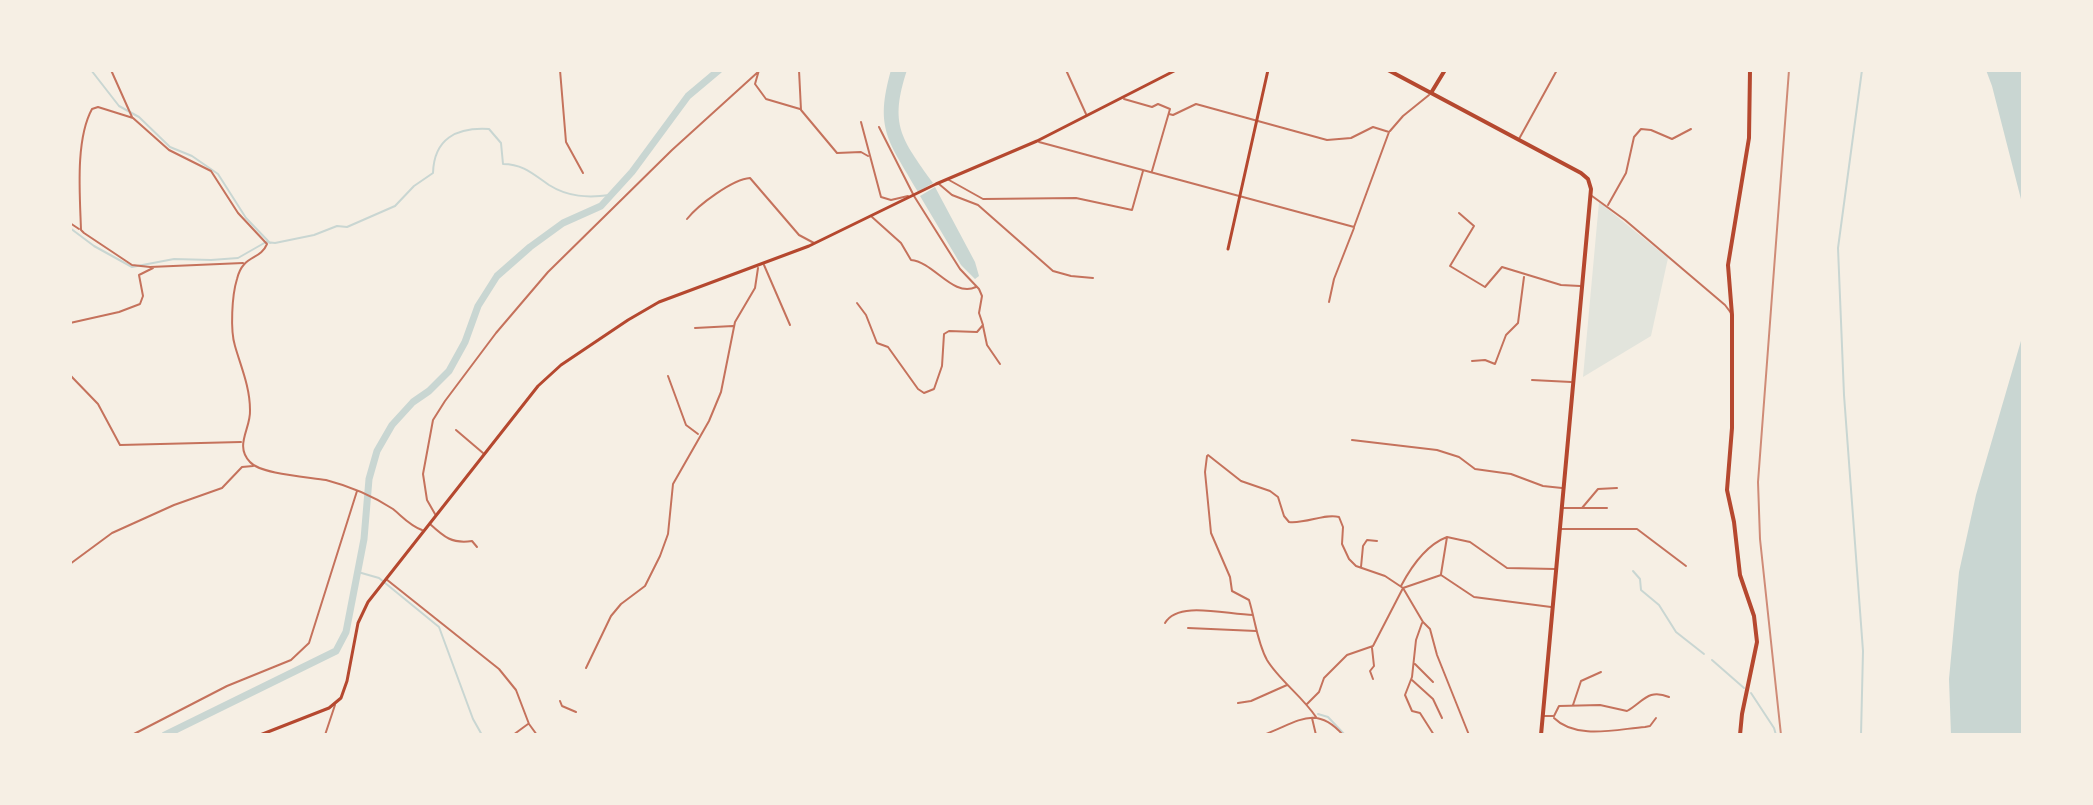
<!DOCTYPE html>
<style>
body{margin:0}
#map{position:relative;width:2093px;height:805px;overflow:hidden;background:#f6efe4;font-family:Poppins,sans-serif}
canvas{display:block}
.frame{position:absolute;inset:0;border:72px solid #f6efe4;pointer-events:none}
</style>
<div id="map">
<canvas width="2093" height="805"></canvas>
<div class="frame"></div>
</div>
<script>
const g = document.querySelector('canvas').getContext('2d');
g.lineJoin = 'round';
function fillPath(path, color) { g.fillStyle = color; g.fill(path, 'evenodd'); }
function stroke(path, color, width, dash) { g.strokeStyle = color; g.lineWidth = width; g.lineCap = dash ? 'butt' : 'round'; g.setLineDash(dash || []); g.stroke(path); }
fillPath(new Path2D(`
 M1599,202L1668,258L1651,336L1583,377Z`), '#e2e4dc');
fillPath(new Path2D(`
 M891,70H907C889,125 901,138 933,183L918,192C889,141 874,130 891,70Z
 M1986,70H2023V207L1992,86Z
 M935,187L975,262L979,276L975,279L961,265L920,196Z
 M2023,334V735H1951L1949,679L1959,572L1976,495Z`), '#c9d6d2');
stroke(new Path2D(`
 M91,70L119,106L139,117L170,147L192,156L218,174L246,218L270,243
 M70,228L94,246L132,267L174,259L211,260L238,258L266,242L275,243L314,235L337,226L347,227L395,206L414,186L433,173C434,139 456,127 489,129L501,143L503,164C523,164 533,174 549,185C568,197 588,198 610,195
 M1633,571L1640,579L1641,590L1659,605L1676,632L1704,654
 M358,572L379,578L439,627L473,719L482,735
 M1712,660L1744,688
 M1751,693L1774,728L1776,735
 M1318,714L1328,717L1345,735
 M169,735L172,730
 M1861,735L1863,651L1844,395L1838,248L1862,70`), '#c9d6d2', 2);
stroke(new Path2D(`
 M165,735L336,651L346,632L364,539L369,479L377,451L392,425L413,402L429,391L449,371L465,342L478,306L497,276L530,247L563,223L601,206L632,172L688,96L719,70`), '#c9d6d2', 7);
stroke(new Path2D(`
 M111,70L132,117
 M560,70L566,142L583,173
 M759,70L755,84L766,99L800,109
 M799,70L801,110L837,153L861,152L868,156
 M1066,70L1086,114
 M1124,99L1152,107L1158,104L1170,109L1152,171
 M861,122L881,197L891,200L908,196
 M1390,131L1403,116L1429,95
 M1519,139L1557,70
 M1039,142L1354,227L1389,132L1373,127L1351,138L1327,140L1196,104L1173,115L1169,114
 M949,180L983,199L1076,198L1132,210L1143,171
 M939,184L952,195L978,205L1053,271L1071,276L1093,278
 M1592,196L1625,220L1725,305L1731,313
 M1608,205L1626,173L1634,137L1641,129L1651,130L1672,139L1691,129
 M1459,213L1474,226L1450,266L1485,287L1502,267L1561,285L1580,286
 M872,217L901,243L911,260C934,262 953,298 976,287
 M687,219C698,205 733,179 750,178L799,235L814,243
 M70,223L79,229
 M243,263L150,267L132,265L84,233L81,230C80,196 75,140 92,109L98,107L133,118L169,150L211,171L238,213L267,244C260,261 243,254 237,279C232,295 230,330 235,346C241,367 250,387 250,410C251,429 234,445 250,462C260,474 309,477 326,480C349,486 373,496 393,509C403,517 409,525 422,530
 M764,265L790,325
 M1329,302L1334,279L1354,228
 M857,303L866,315L877,343L888,347L918,389L924,393L934,389L942,366L944,334L949,331L977,332L983,325L979,313L982,296L979,289L960,269L914,196L879,127
 M70,323L119,312L140,304L143,296L139,275L153,268
 M983,326L987,345L1000,364
 M695,328L733,326
 M1472,361L1485,360L1495,364L1506,335L1518,323L1524,277
 M70,375L98,404L120,445L241,442
 M668,376L686,425L698,434
 M1532,380L1571,382
 M456,430L483,453
 M1352,440L1437,450L1459,457L1475,469L1511,474L1543,486L1562,488
 M1208,455L1241,481L1270,491L1278,497L1284,516L1289,522C1306,524 1325,513 1339,517L1343,527L1342,544L1349,559L1356,566L1385,576L1403,588L1441,575
 M1207,456L1205,472L1211,533L1230,577L1232,591L1249,600C1255,619 1257,642 1267,660C1279,680 1302,696 1316,717
 M1562,508H1607
 M1582,508L1598,489L1617,488
 M435,514L427,500L423,474L433,420L445,401L496,333L548,272L672,150L758,72
 M430,524C444,537 452,544 472,541L477,547
 M1561,529H1637L1686,566
 M70,564L112,533L174,505L222,488L242,467L253,466
 M1361,567L1363,546L1367,540L1377,541
 M1441,574L1447,537
 M1441,575L1474,597L1551,607
 M386,579L499,669L516,690L529,724L537,735
 M1401,586C1411,567 1426,545 1447,537L1470,542L1507,568L1555,569
 M1165,623C1178,600 1228,615 1253,615
 M1422,623L1416,640L1412,677L1405,695L1412,711L1420,713L1434,735
 M1188,628L1256,631
 M1372,648L1374,666L1370,671L1373,679
 M1415,664L1433,682
 M586,668L611,616L621,604L645,586L660,556L668,534L673,484L709,421L721,392L735,322L755,288L758,268
 M1412,680L1433,699L1442,718
 M560,701L562,706L576,712
 M1238,703L1251,701L1287,685
 M1307,704L1319,692L1324,678L1347,655L1373,646L1403,588L1423,622L1430,629L1437,655L1469,735
 M1573,705L1581,681L1601,672
 M1544,716H1554L1559,706L1600,705L1627,711C1643,702 1648,688 1669,697
 M1312,718L1316,735
 M1554,718C1576,740 1617,729 1645,727L1650,726L1656,718
 M132,735L227,686L291,660L309,643L357,491
 M325,735L335,705
 M513,735L528,724
 M1263,735C1297,723 1315,703 1343,735`), '#c5725c', 2);
stroke(new Path2D(`
 M1228,249L1268,70
 M260,735L329,708L341,698L347,681L358,623L368,602L538,386L561,365L628,320L659,302L809,246L936,184L1037,141L1176,70`), '#b5482f', 3);
stroke(new Path2D(`
 M1388,70L1581,173L1588,179L1591,189L1541,735
 M1431,93L1445,70
 M1740,735L1742,714L1757,642L1754,616L1740,575L1734,522L1727,490L1732,428V315L1728,265L1749,138L1750,70`), '#b5482f', 4);
stroke(new Path2D(`
 M1781,735L1760,539L1758,482L1789,70`), '#cf8b77', 2);
</script>
